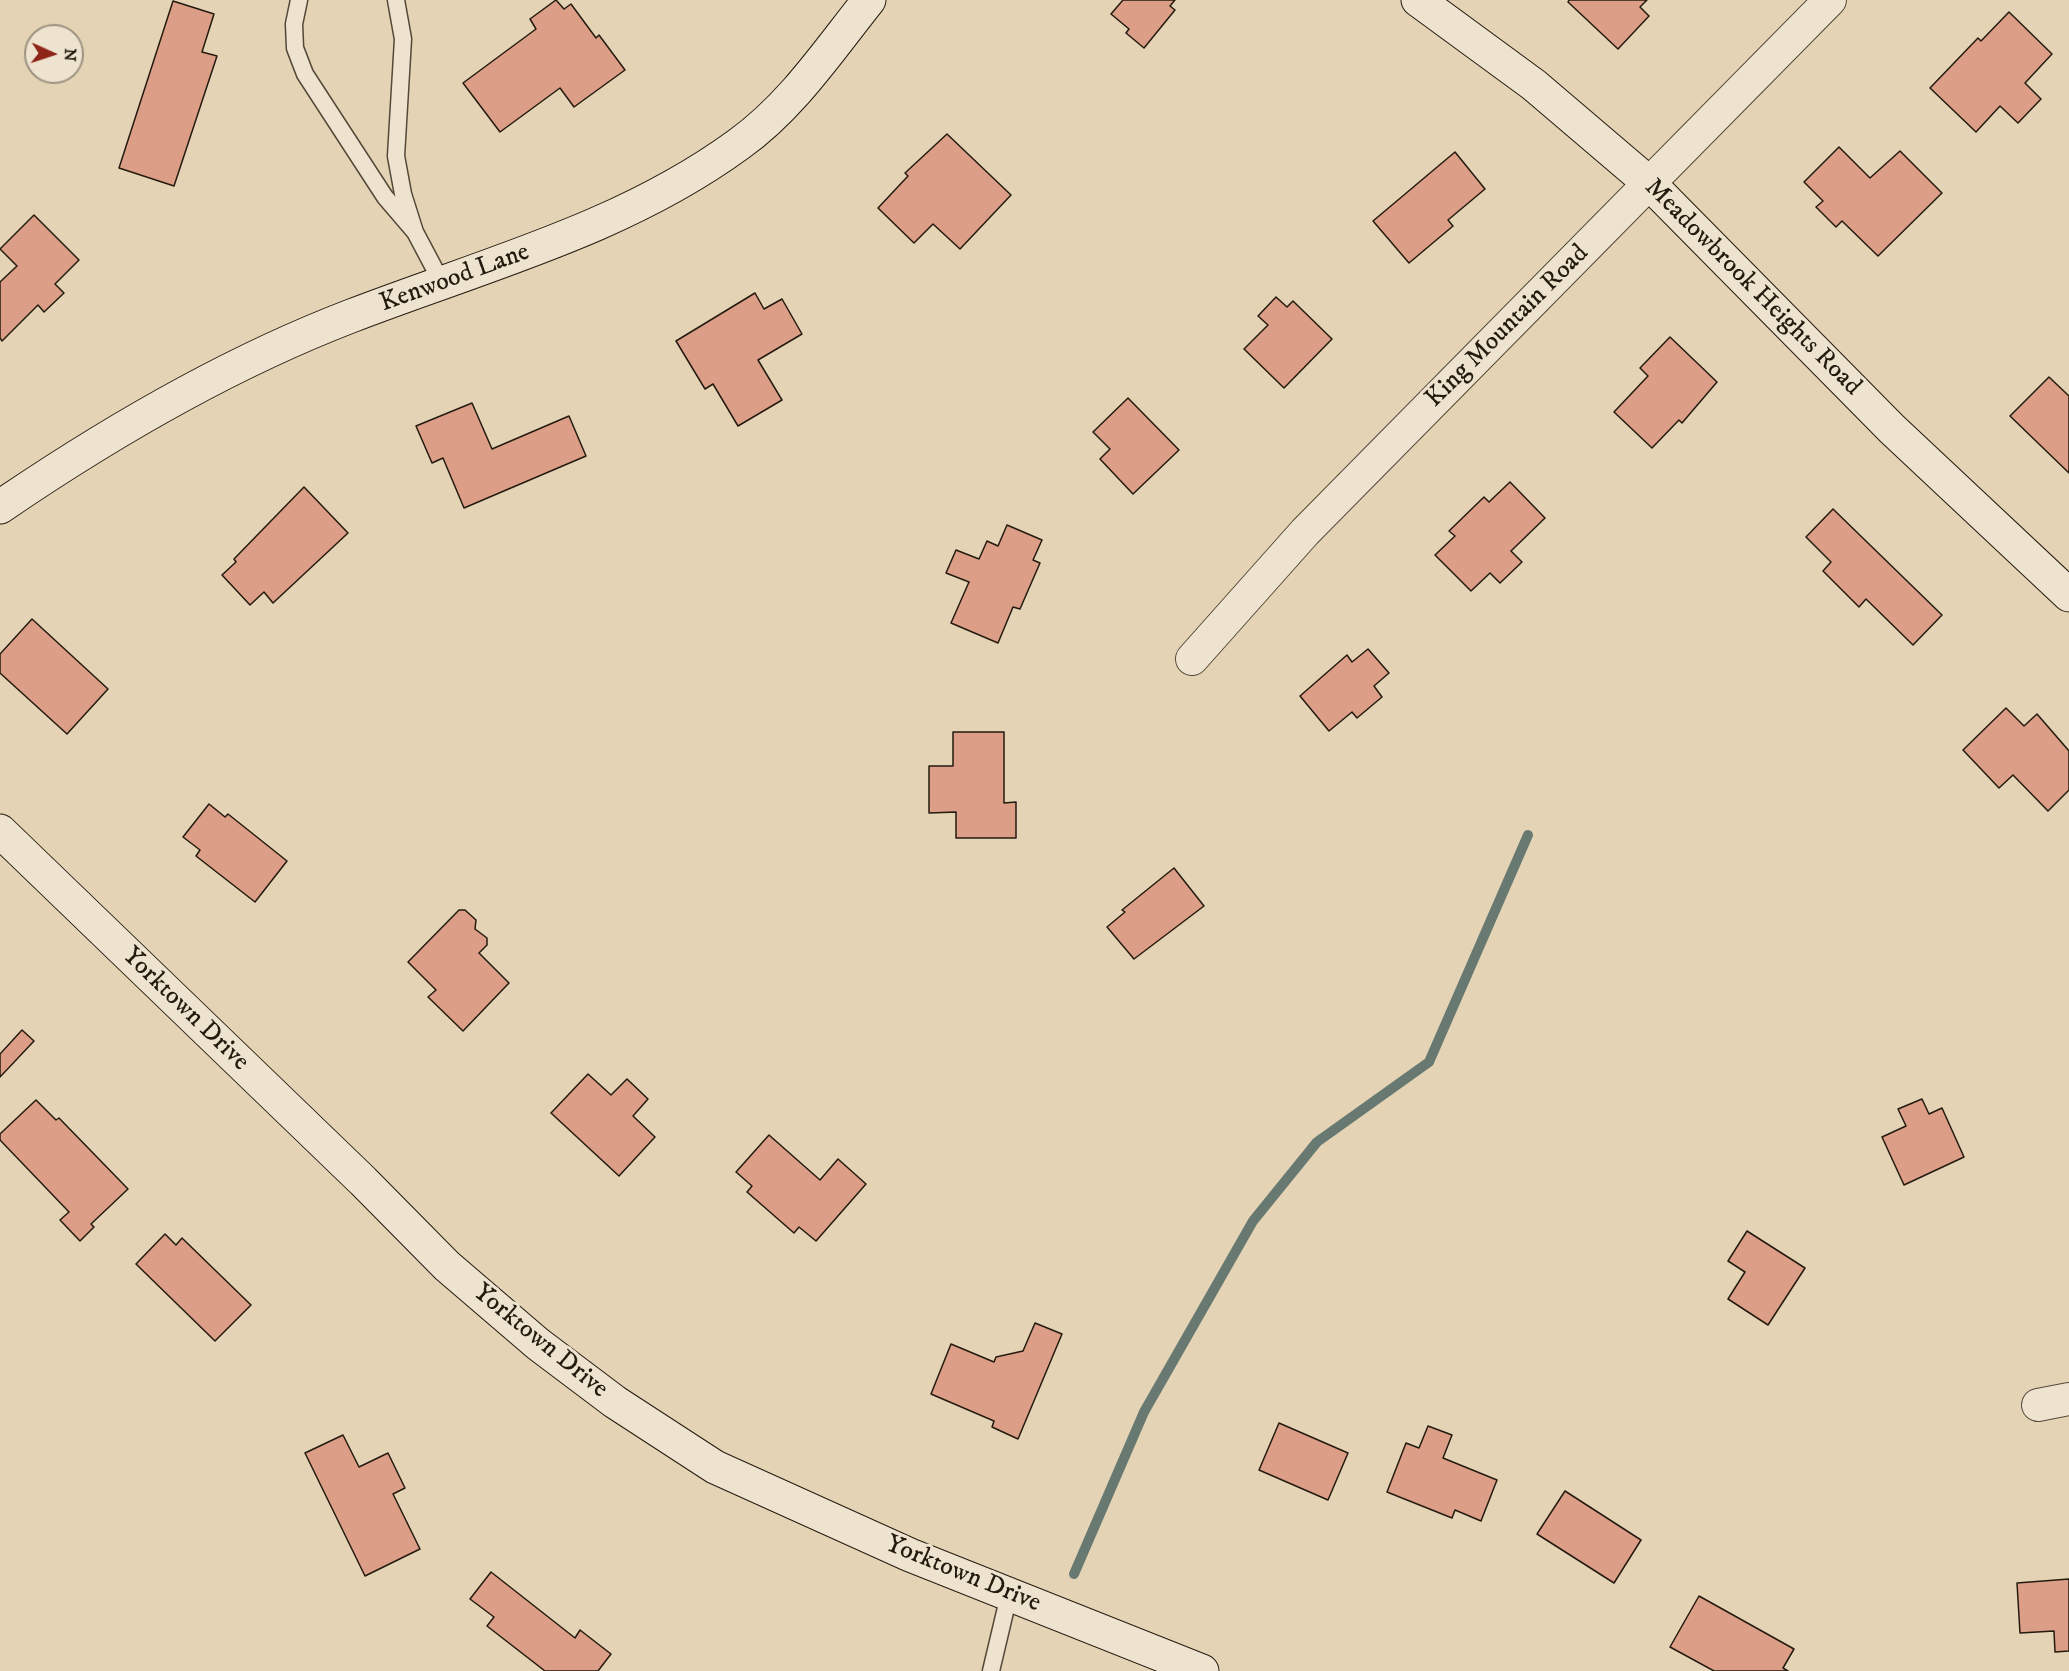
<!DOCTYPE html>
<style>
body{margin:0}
#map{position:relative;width:2069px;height:1671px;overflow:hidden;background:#e4d4b5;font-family:"IM FELL DW Pica",serif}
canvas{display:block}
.north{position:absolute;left:24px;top:24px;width:60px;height:60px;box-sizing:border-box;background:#ede3cf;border:2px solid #9d9382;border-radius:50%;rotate:93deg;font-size:16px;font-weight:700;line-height:24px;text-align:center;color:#241b0f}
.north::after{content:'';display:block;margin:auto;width:21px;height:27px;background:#8f2418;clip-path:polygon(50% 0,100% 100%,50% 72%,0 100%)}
</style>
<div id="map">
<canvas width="2069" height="1671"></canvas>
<div class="north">N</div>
</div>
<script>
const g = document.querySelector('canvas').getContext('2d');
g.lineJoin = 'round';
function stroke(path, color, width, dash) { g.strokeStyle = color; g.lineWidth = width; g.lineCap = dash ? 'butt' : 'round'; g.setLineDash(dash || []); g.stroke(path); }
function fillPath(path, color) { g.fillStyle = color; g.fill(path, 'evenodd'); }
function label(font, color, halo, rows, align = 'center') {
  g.font = font + ' "IM FELL DW Pica",serif'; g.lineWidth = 6; g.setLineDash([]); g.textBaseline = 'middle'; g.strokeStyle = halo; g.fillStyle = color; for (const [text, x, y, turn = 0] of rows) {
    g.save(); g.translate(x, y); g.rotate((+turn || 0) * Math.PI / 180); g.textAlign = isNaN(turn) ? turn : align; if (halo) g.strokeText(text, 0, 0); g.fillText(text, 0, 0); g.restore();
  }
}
stroke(new Path2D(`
 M1074,1574L1144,1412L1253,1221L1317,1142L1429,1062L1528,835`), '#687971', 10);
const building = new Path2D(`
 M556,0L564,9L571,4L596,38L599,35L625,70L574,107L560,88L500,132L463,83L536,29L530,19Z
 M1123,0H1175L1170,6L1175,10L1144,48L1126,33L1129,29L1111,14Z
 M1569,0H1647L1640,7L1649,16L1618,49L1568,2Z
 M173,1L214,14L202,52L217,56L174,186L119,168Z
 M2009,12L2052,54L2025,83L2041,99L2018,123L2000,106L1976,132L1930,88L1978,38L1981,41Z
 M947,134L1011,195L960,249L933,224L914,243L878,208L908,176L905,173Z
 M1839,147L1870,178L1900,151L1942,193L1878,256L1842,221L1836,227L1816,207L1823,201L1804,182Z
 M1455,152L1485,189L1448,220L1453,226L1409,263L1373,221Z
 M34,215L79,260L55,284L64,293L44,312L38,305L2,341L0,338V282L17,266L0,249Z
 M755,293L764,309L782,299L802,334L758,360L782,400L738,426L713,384L705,389L676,341Z
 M1276,297L1287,307L1293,301L1332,339L1284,388L1244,349L1268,325L1258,316Z
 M1670,337L1717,382L1682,423L1679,420L1652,448L1614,412L1648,376L1640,368Z
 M2049,377L2069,396V473L2010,416Z
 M1128,398L1179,450L1133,494L1100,459L1110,449L1093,432Z
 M472,403L492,449L569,416L586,456L464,508L443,458L432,463L416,426Z
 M1510,482L1545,518L1511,551L1522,562L1500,583L1490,573L1471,591L1435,555L1455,536L1449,531L1484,497L1489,502Z
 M304,487L348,533L273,603L264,592L250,605L222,575L236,562L234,559Z
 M1833,509L1942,615L1913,645L1866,599L1859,607L1823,571L1831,562L1806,537Z
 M1007,525L1042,540L1033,560L1040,563L1020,609L1013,607L998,643L951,623L969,582L946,573L956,550L979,559L987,541L998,546Z
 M32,619L108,689L67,734L0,673V654Z
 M1368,649L1389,673L1374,686L1382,697L1357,718L1352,712L1329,731L1300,696L1347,655L1352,662Z
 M2006,708L2024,726L2037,714L2069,751V790L2048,811L2013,775L1999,788L1963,750Z
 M953,732H1004V803L1016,802V838H956V812L929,813V766H953Z
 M209,804L225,817L228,814L287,861L255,902L196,856L200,850L183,837Z
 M1174,868L1204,906L1134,959L1107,927L1125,912L1122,910Z
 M459,910H465L476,920L475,929L487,938V945L479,953L509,983L463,1031L428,997L436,990L408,962Z
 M22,1030L34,1041L0,1077V1054Z
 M588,1074L611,1095L627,1079L648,1099L633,1116L655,1137L619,1176L551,1113Z
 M1922,1099L1929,1114L1942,1108L1964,1157L1904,1185L1882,1137L1906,1126L1898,1109Z
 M36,1100L56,1120L59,1118L128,1189L91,1224L94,1227L80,1241L60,1220L69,1212L0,1140V1134Z
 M769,1135L820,1180L838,1159L866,1184L816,1241L799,1227L794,1233L747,1192L752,1186L736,1172Z
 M1747,1231L1805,1268L1768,1325L1728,1299L1745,1272L1728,1261Z
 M165,1234L176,1245L182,1238L251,1305L215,1341L136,1264Z
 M1035,1323L1062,1334L1018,1439L992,1427L994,1421L931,1394L951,1344L994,1362L996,1357L1023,1351Z
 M1279,1423L1348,1453L1328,1500L1259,1470Z
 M1428,1426L1452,1435L1443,1458L1497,1480L1481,1521L1455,1510L1452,1518L1387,1492L1406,1443L1419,1448Z
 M343,1435L359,1467L388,1453L405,1488L393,1494L420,1549L365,1576L305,1453Z
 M1565,1491L1641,1540L1614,1583L1537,1534Z
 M491,1572L575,1638L580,1630L611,1654L598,1671H545L487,1626L494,1617L470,1599Z
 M2069,1579V1651L2055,1652L2054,1631L2020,1633L2017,1583Z
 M1699,1596L1794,1649L1783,1668L1788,1671H1714L1670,1647Z`);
fillPath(building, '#dc9e87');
stroke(building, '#241b0f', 1.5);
const lane = new Path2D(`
 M299,0L294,24L295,48L305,74L385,197L415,232L403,194L396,156L403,39L396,0
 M415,232L442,283
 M991,1671L1009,1595`);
const street = new Path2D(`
 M1192,659L1305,532L1830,0
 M2038,1405L2069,1399`);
const secondary = new Path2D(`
 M1418,0L1534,85L1649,183L1892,429L2069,595
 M0,507C110,432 226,364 351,316C483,265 623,229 739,144C792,106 829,50 869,0
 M0,831L363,1181L447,1266L538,1344L615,1402L715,1467L910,1555L1202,1671`);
stroke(lane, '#544938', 19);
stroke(street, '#544938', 34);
stroke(secondary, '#241b0f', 35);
stroke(lane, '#ede3cf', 16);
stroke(street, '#ede3cf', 32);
stroke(secondary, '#ede3cf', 33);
label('26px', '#241b0f', '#ede3cf', [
 ["Kenwood Lane",455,279,-20],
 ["Meadowbrook Heights Road",1752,288,45],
 ["King Mountain Road",1508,327,-45],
 ["Yorktown Drive",185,1010,44],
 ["Yorktown Drive",540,1342,39],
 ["Yorktown Drive",963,1575,22]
]);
</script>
